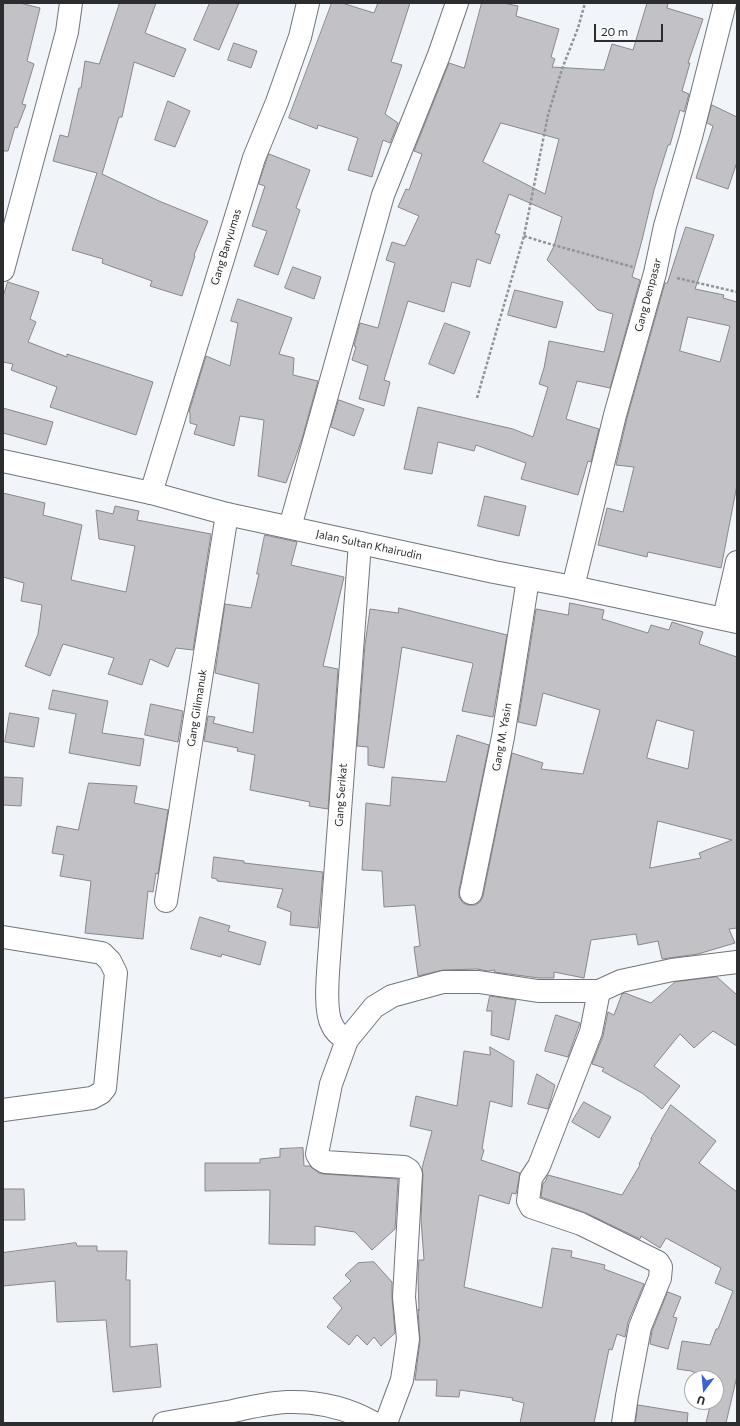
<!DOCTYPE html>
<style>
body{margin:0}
#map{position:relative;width:740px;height:1426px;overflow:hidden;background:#f1f5f9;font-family:Commissioner,sans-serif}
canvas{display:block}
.frame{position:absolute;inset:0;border:4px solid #2b2d2e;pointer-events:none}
.north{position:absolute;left:684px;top:1370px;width:40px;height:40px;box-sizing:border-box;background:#fff;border:1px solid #aaabab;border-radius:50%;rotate:196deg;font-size:11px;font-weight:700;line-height:16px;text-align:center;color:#2b2d2e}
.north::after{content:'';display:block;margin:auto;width:14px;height:18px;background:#3c63d4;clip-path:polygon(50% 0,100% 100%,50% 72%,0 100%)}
.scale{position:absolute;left:594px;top:24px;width:69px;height:18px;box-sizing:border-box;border:2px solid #2b2d2e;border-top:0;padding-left:5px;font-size:12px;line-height:14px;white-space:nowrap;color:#2b2d2e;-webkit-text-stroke:3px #fff;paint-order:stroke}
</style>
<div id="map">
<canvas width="740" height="1426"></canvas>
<div class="frame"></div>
<div class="north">U</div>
<div class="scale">20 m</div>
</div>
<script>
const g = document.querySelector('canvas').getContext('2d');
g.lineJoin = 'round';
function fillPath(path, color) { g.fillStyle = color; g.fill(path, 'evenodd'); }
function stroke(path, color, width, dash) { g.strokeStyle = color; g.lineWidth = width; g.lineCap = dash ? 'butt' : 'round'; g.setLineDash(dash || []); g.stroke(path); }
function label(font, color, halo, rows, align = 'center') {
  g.font = font + ' Commissioner,sans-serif'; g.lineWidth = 3; g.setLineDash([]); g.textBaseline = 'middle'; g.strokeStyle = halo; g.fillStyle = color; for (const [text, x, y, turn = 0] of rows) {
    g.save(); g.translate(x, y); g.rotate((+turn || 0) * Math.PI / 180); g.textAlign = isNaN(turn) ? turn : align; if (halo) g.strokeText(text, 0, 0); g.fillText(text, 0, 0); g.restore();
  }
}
const building = new Path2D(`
 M3,3H20L40,8L27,61L34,64L22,104L26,105L17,128L15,127L8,151H3Z
 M120,3H156L145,33L186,49L174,77L134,62L122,117H119L102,174L159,201L208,221L194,255L195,256L182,296L150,286L152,281L102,263L103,259L72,250L97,173L53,161L60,135L68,137L79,88H81L85,61L99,64Z
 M210,3H239L219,50L194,40Z
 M332,3H342L374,13L378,3H410L391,62L402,65L385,114L398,123L390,143L383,140L372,177L348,170L358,138L318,125L317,129L289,118Z
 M482,3H503L518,6L516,16L559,29L551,57L555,59L552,67L604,70L612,44L633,50L647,3H668L667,8L703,19L688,63H690L682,91L689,94L684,112L680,110L670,145H668L654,190L642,240L632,277L640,280L610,388L577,381L566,419L599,429L591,462L588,461L578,495L521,479L526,463L476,445L474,451L438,442L432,474L404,469L418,407L513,429L533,437L548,387L539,384L544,368L549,341L604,352L613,314L598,310L547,260L554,246L562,217L509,194L495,233L500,235L490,264L477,259L470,287L452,282L444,312L408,301L384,380L390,382L384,406L359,399L368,366L352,360L356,347L354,346L360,323L378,328L395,263L386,260L392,242L405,246L419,216L398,207L406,189L409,190L422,154L414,151L449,63L464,68ZM501,123L559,139L545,194L483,162Z
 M234,43L257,51L251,68L228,60Z
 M168,101L190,111L175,147L155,140Z
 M712,105L737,117V162L728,189L696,178L713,126L707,123Z
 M269,154L310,170L296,208L300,210L278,275L254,266L267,231L252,226L265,186L259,184Z
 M686,227L714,235L695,289L724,295L723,298L737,302V485L721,568L648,552L647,557L598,545L607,508L623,512L634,467L616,465L627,418L665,283H667ZM688,317L730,326L720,362L680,351Z
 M293,267L321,277L314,299L285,288Z
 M8,282L39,292L30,319L36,322L28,342L67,357V354L153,382L136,435L50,407L57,387L11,370L13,364L3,362V297Z
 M515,290L563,302L556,328L508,315Z
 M238,299L292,318L279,354L294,358L293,375L318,381L302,439L286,483L258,476L264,420L240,416L234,446L194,434L197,425L190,423V412H189L206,356L230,366L238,323L231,321Z
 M445,323L470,332L454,374L429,364Z
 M339,400L364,409L354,436L331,427Z
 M3,408L53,422L46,445L3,433Z
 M3,493L45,503L43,515L82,525L71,580L126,592L135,546L99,539L96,510L113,514L115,506L139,511L137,520L211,534L193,650L176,648L168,667L150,659L142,685L108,674L114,658L63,644L50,676L25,666L38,634L42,605L21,601L24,583L3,577Z
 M485,496L526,506L519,536L478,526Z
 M265,535L297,542L291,565L344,577L323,666L338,669L328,809L309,806L310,802L250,790L255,755L237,751L238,748L204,741L208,716L215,717L213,723L253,733L259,684L215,673L225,604L251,608L259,574H257Z
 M570,603L604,610L602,619L648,633L651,625L669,630L672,622L703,632L699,644L737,657V928L729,929L735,943L698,954L662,959L658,941L638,945L636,934L591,940L584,978L554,972V978H539L494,972L495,970L488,971L477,969L443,970L418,976L414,947L420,946L415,905L384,907L382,871L362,870L366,803L390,806L392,777L446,782L457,735L489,745L459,890V897L463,903L468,905H475L480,902L483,896L512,753L543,763L541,769L583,774L600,710L543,693L536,726L518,722L536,609L568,615ZM657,720L694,731L688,769L647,758ZM658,821L732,840L699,853L701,858L650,868Z
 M399,608L507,635L493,717L462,711L473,664L472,663L402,647L384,768L368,765V747L357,746L365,645L370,609L398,613Z
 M53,690L108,701L102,733L144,739L140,766L69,753L76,714L49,709Z
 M151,704L183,711L178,742L145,735Z
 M10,713L39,718L34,747L5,742Z
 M3,777L23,778L21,806L3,805Z
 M89,783L137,786L134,803L168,810L158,874L156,873L153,892L148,891L143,939L85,933L91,881L60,876L64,855L52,853L57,826L78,830Z
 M214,857L244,861V863L323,872L318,928L290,925L291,912L277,907L283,889L217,881V879L212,878Z
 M200,917L230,926L228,931L266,942L260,965L222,954L221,957L191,949Z
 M717,977L737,995V1046L713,1031L694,1048L680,1034L654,1066L680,1086L662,1109L642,1093L602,1071L604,1068L592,1064L603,1036L608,1012L614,1015L622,994L625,993L651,1003L675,982Z
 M490,996L516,1000L509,1040L491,1035L492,1011H487Z
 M556,1015L580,1023L568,1057L545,1051Z
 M490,1047L514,1061L512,1107L490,1101L482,1149L484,1150L481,1160L520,1173L516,1194L512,1193L509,1204L479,1195L464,1287L542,1308L552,1248L572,1251L571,1257L605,1265L604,1269L644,1284L628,1322L625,1337L617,1334L612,1350L609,1349L594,1423H520L524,1403L512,1400L513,1398L460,1390L459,1397L436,1396L437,1380H415L420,1341L418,1309L419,1311L418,1275L419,1260H424L421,1219L423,1175L422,1168L432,1131L410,1126L416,1096L457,1106L464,1051L490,1055Z
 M537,1074L555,1085L548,1109L528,1104Z
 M584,1102L611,1117L599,1138L572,1122Z
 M671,1105L716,1141L699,1163L737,1192V1376L726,1423H706L711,1402H716V1378H708L691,1371L677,1369L682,1341L710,1345L716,1329H718L733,1291L715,1283L721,1268L666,1238L660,1248L641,1236L640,1239L586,1213L541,1197L543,1183L545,1182L548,1175L622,1195L640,1165L639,1164L652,1139H651Z
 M303,1148L304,1166H310L319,1173L324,1174L398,1179L395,1229L372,1250L355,1232L315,1226V1245L269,1244L270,1190L205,1191V1163H260V1159L280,1157V1149Z
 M3,1189H24L25,1220H3Z
 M76,1243L77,1246H97V1251H127L126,1280H130V1347L157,1344L161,1387L113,1392L106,1320L57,1322L55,1281L3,1286V1253Z
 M374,1262L392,1282V1298L395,1333L381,1346L374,1337L367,1345L357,1335L349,1345L327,1327L342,1308L333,1298L351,1281L345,1275L358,1263Z
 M668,1292L681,1297L673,1317L677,1318L668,1349L650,1344L652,1331Z
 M638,1405L688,1413L687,1423H636Z`);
fillPath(building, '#c2c1c6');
stroke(building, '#89878c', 1);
const street = new Path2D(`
 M3,270L67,32L71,3
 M151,493L254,158L277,102L300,37L308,3
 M290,527L383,195L439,55L457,3
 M573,587L615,415L655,273L665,226L691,137L725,3
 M724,618L737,562
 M471,893L503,737L528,579
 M166,901L227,514
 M3,937L102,953L110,961L116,973L105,1088L101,1093L92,1098L3,1110
 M599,991L591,1032L539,1166L531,1178L528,1201L531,1207L581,1224L658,1262L661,1267L660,1278L640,1327L627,1396L623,1423
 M347,1040C340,1036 335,1032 332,1025C324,1011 328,974 329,958L360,543
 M386,1423L402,1380L408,1339L404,1297L411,1174L409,1170L404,1167L325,1162L320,1159L317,1154L331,1084L347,1040L374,1007L392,996L443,982H479L538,991H599L621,981L672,970L737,962`);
const secondary = new Path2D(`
 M3,461L151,493L227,514L494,572L573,587L737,622
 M164,1423C187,1419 210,1415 233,1411C250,1407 268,1403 287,1402C317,1401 348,1408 374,1423`);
stroke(street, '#727579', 24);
stroke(secondary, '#727579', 24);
stroke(new Path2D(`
 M524,236L543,242L633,267
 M677,278L737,292
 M477,398L524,236L548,115L562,69L578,28L585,3`), '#919496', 2.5, [3, 2]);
stroke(street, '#fff', 22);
stroke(secondary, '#fff', 22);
label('11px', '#2b2d2e', '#fff', [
 ["Gang Banyumas",226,247,-73],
 ["Gang Denpasar",648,295,-75],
 ["Jalan Sultan Khairudin",369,545,12],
 ["Gang Gilimanuk",197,708,-81],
 ["Gang M. Yasin",502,737,-80],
 ["Gang Serikat",341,795,-86]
]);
</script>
